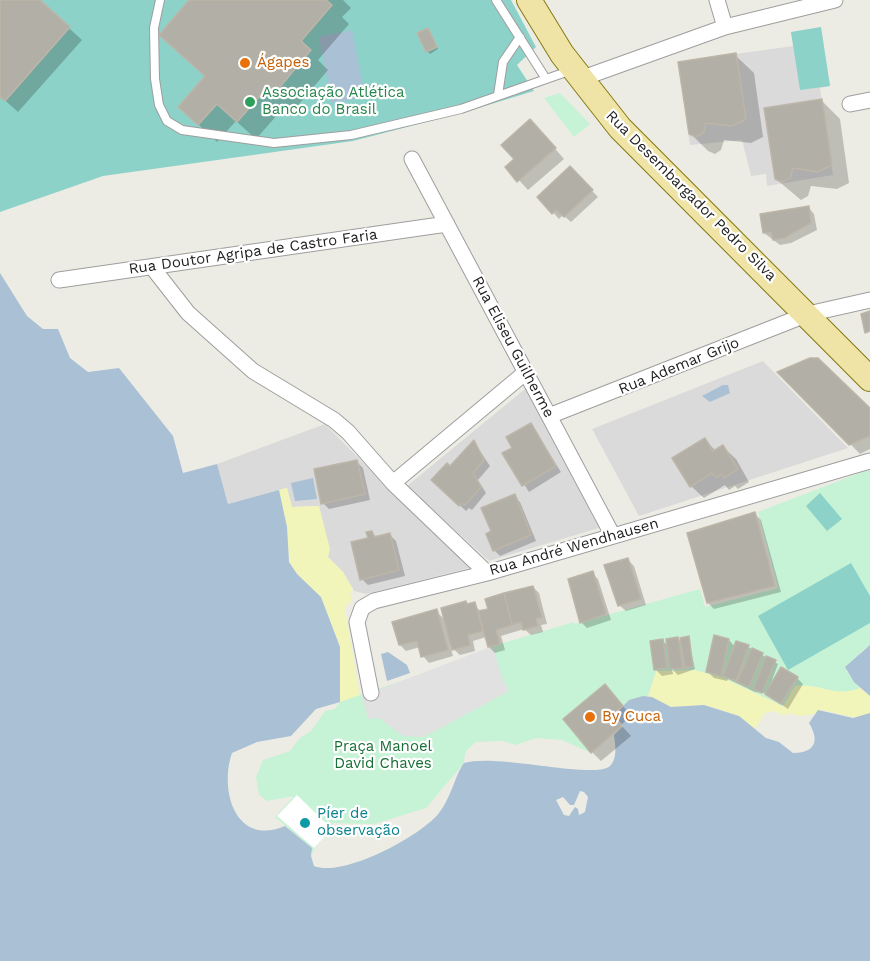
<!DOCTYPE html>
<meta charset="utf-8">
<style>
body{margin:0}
canvas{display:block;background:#edece4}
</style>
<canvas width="870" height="961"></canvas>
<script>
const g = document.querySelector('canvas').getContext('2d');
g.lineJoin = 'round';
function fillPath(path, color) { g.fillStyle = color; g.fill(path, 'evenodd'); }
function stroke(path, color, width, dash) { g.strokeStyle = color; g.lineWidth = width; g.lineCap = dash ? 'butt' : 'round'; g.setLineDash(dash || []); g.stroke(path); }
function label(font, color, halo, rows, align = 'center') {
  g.font = font + ' "Work Sans",sans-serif'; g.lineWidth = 4.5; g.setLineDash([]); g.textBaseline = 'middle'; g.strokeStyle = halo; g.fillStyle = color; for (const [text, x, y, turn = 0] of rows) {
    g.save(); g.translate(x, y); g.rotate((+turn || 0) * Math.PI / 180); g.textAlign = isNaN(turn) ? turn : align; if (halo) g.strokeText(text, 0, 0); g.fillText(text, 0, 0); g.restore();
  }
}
fillPath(new Path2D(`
 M821,27L830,86L820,88L833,175L767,186L766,174L751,176L742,140L690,145L678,62L793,46L791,32Z
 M763,361L848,448L639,516L592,429Z
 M525,389L599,528L489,561L407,486Z
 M325,424L401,501L473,567L366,594L354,591L343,572L328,557L319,506L292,507L287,488L228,504L217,464Z`), '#dbdada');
fillPath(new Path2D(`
 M287,488L292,507L319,506L330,549L328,557L343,572L353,589L350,593L352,600L346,606V615L360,696L340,702V647L321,597L297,574L289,562L287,527L279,490Z
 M695,670L724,678L783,706L794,686C823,683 833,698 860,688L870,696V713L857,718L822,710L815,714L800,716L788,713L784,716L774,711L765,713L755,729L739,716L721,710L704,705L671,707L648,696L656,671Z`), '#f2f5ba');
fillPath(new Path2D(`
 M560,93L590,124L574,137L544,98Z
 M870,469V645L862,651L846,671L860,688C833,698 823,683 795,686L783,706L724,678L695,670L656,671L648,696L629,700L614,714L623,726L591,753L562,740L536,738L516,745L502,741L476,742L465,752L464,763L426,808L374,824L333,823C329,837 315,843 311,856L312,848L275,817L294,796L267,801L259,795L256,777L263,760L290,751L300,738L311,731L325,711L335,709L340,702L494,649L493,646L574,622L575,624L700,589L705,607L778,588L758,512Z`), '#c6f2d5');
fillPath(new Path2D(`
 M0,0H511L536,47L517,65L534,91L465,112L353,141L103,176L0,212Z
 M821,27L830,86L800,90L791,32Z
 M820,493L842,519L827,531L806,506Z
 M851,563L870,596V623L788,670L758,616Z`), '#8cd2c9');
fillPath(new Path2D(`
 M493,646L502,678L509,691L424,737L403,736L379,718L368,719L362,696Z`), '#e1e1e1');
fillPath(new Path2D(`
 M352,30L365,97L332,103L319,37Z
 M0,273L27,316L43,329H58L70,358L88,372L119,368L173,436L183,473L217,464L228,504L279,490L287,527L289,562L297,574L321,597L340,647V702L316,709L291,736L257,742L232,753C219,791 236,847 285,826L312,848L311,856L314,866C343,878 421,836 439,813C451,798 456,773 464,763C497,753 595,780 610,766C618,758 615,744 614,735L623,726L614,715L629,700L643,696L652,697L671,707L704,705L739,716L766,738L779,742L793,753C815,753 820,741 809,723L818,710L853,718L870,713V961H0ZM580,791L584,792L588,797L585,812L579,815L578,809L575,807L569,816L564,815L556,800L563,797L570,805H574Z
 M723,385H728L730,393L710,402L702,396Z
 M313,478L317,499L295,501L291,483Z
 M870,645V696L854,682L845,667Z
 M388,652L407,665L410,673L387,681L381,654Z`), '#aac0d5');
fillPath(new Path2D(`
 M297,795L332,829L314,848L277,816Z`), '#fff');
fillPath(new Path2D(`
 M0,0H38L82,40L18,112L0,96Z
 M191,0H343L351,8L342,17L349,24L318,60L328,70L293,111L286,105L256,139L236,121L217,142L180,107L206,77L161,35Z
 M428,29L438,49L430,54L427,51Z
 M735,55L754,73L763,137L751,143L724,140L721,150L715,154L708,151L690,133Z
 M822,101L840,119L849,183L837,189L811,186L808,196L801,200L776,179Z
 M539,130L564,159L528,190L507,167Z
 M570,168L598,197L571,222L563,215L559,219L539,197Z
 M808,207L814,214L817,230L791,243L780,245L764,233Z
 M818,359L870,411V449L860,454L780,372Z
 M531,425L561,472L529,492L505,454L514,448Z
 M705,440L716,451L723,447L736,459L749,482L738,489L735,486L729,490L725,485L704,498L691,486Z
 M474,442L490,466L478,480L486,493L472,510L469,508L466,511L433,480L451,468Z
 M356,461L363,468L370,500L329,509L323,503Z
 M514,496L520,502L536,541L500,556L494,550L493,532Z
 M755,514L761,520L781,592L714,609L708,603Z
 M372,532L377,538L390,535L396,541L405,576L368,585L362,579Z
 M628,560L634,566L646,605L626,611L619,605Z
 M592,573L598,579L611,620L587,628L581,622Z
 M533,587L539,593L547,624L541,625L543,632L531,635L524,629L501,636L505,650L495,653L489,647L486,637L473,641L475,651L460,655L450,646L453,656L429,663L423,656L420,647L406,651L400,645L436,611L445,620L466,603L468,605L474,604L481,612Z
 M715,637L729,640L735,647H748L778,664L768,691L797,678L803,684L788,709L765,693L755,692L728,679L727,681L714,678L708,672Z
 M688,638L695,669L678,675L672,669L673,674L662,676L655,669L662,640L668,646L678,639L682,644Z
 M614,695L631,716L621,725L631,736L601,761L592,752Z`), '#0003');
const building = new Path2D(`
 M0,0H40L70,27L5,101L0,97Z
 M189,0H326L332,5L301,41L311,50L274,94L267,88L237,122L217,104L198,125L178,107L205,76L159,35Z
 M428,28L437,47L426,52L417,33Z
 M736,53L746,119L732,126L706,123L704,132L696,137L689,134L678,62Z
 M822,99L832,165L818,172L793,168L790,178L782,182L775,179L764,108Z
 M530,119L556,148L517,182L505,167L514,159L501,145Z
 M570,166L593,190L564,217L556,210L552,214L537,197Z
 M809,206L811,223L784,238L773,240L771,232L763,233L760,214Z
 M870,311V331L865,333L861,314Z
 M810,358H818L870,408V436L849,445L777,372Z
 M531,423L556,466L522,486L502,453L512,448L506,437Z
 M705,438L713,451L723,445L738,469L724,478L722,474L716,478L712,473L690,487L672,458Z
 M474,440L484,460L473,473L481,487L465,505L462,503L459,506L431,480L447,463L450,466Z
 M357,460L365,494L321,504L314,469Z
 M515,494L531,535L493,551L486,534L491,531L481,508Z
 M755,512L775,586L707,603L687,533Z
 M372,531L374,537L390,533L399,570L360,580L351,542L368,538L366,532Z
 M628,558L641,599L618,606L604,565Z
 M593,571L606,614L580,623L568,579Z
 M533,586L542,617L536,619L538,626L523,630L521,622L512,625L504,593Z
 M504,593L512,625L496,630L500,644L488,647L478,611L488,609L485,599Z
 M466,601L467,604L475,602L483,631L468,635L470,645L452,650L441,608Z
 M437,609L448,650L421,657L417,641L399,645L392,622Z
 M714,635L729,639L721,676L706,672Z
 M689,636L693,667L685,668L680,638Z
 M678,637L683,668L670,669L666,639Z
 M663,639L667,668L654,670L650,641Z
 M736,641L749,645L736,681L723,676Z
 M752,648L763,653L749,687L737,682Z
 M766,656L776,660L762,693L753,689Z
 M781,667L798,677L781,704L765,694Z
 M605,684L623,706L613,715L622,726L591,753L563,719Z`);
fillPath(building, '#b2afa7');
stroke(building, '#bdb6a8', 1.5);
const service = new Path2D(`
 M160,0L154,28L155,79L159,105L167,121L182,130L274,143L351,135L461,109L569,71
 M496,0L546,79
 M498,95L503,62L520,37`);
const minor = new Path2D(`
 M717,0L725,27
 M580,79L725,27L835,0
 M850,104L870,100
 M412,159L613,536
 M152,267L188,313L253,371L334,420L348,432L393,483L487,573
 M59,280L447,224
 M549,416L808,314L870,300
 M393,483L526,372
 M371,693L357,622L362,608L374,601L487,573L870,461`);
const primary = new Path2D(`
 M529,0L562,54L620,128L870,379`);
stroke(service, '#9e9e9e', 10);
stroke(minor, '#9e9e9e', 17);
stroke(primary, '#837b13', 26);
stroke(service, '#fff', 8);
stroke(minor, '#fff', 15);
stroke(primary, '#f0e3a6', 24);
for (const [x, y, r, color] of [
 [245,63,6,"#e8710a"],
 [250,102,6,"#2e9e5b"],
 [590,717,6,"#e8710a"],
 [305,823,6,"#0f9aa8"]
]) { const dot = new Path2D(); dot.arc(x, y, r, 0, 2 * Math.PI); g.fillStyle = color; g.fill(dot); stroke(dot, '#fff', 2); }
label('15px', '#c56008', '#fff', [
 ["Ágapes",257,63],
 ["By Cuca",602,717]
], 'left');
label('15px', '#27864d', '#fff', [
 ["Associação Atlética",262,93],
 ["Banco do Brasil",262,110]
], 'left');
label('15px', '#1d1d1d', '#fff', [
 ["Rua Desembargador Pedro Silva",691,196,45],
 ["Rua Doutor Agripa de Castro Faria",253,252,-8],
 ["Rua Eliseu Guilherme",513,347,62],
 ["Rua Ademar Grijo",679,366,-22],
 ["Rua André Wendhausen",574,547,-16]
]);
label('15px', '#196d36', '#fff', [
 ["Praça Manoel",383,747],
 ["David Chaves",383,764]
]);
label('15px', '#0d838f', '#fff', [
 ["Píer de",317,814],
 ["observação",317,831]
], 'left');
</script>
